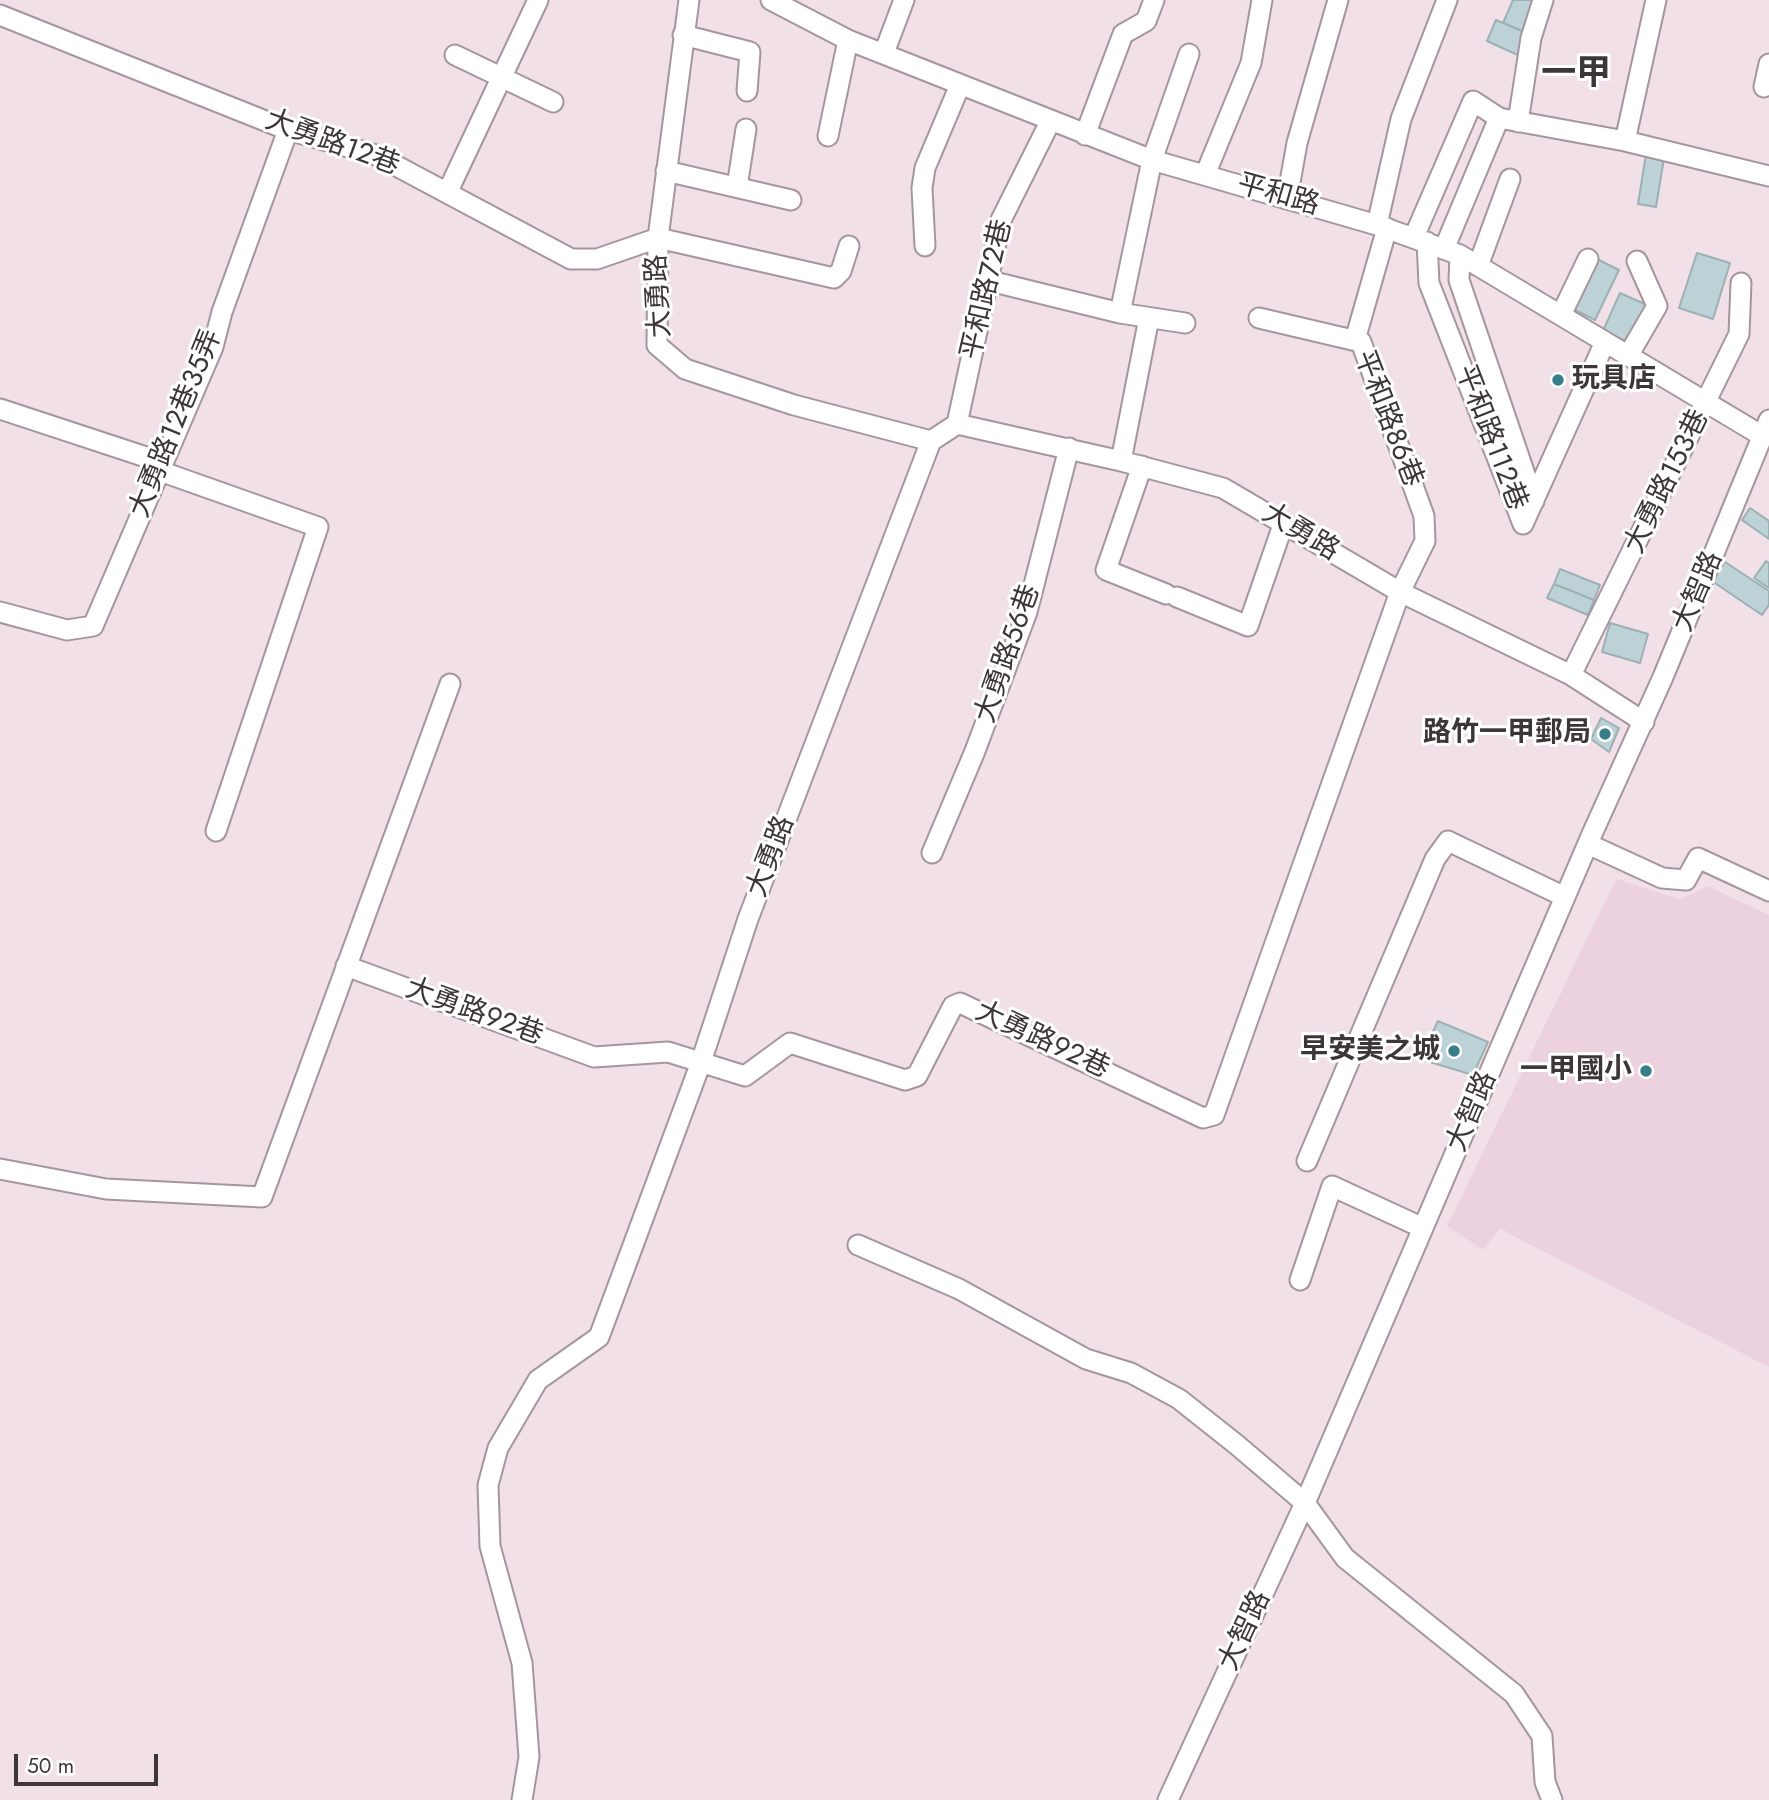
<!DOCTYPE html>
<meta charset="utf-8">
<style>
body{margin:0}
#map{position:relative;width:1769px;height:1800px;overflow:hidden;background:#f2e0e9;font-family:Jost,sans-serif}
canvas{display:block}
.scale{position:absolute;left:14px;top:1754px;width:144px;height:32px;box-sizing:border-box;border:4px solid #3d3639;border-top:0;padding-left:9px;font-size:21px;line-height:24px;white-space:nowrap;color:#3d3639;-webkit-text-stroke:5px #fff;paint-order:stroke}
</style>
<div id="map">
<canvas width="1769" height="1800"></canvas>
<div class="scale">50 m</div>
</div>
<script>
const g = document.querySelector('canvas').getContext('2d');
g.lineJoin = 'round';
function fillPath(path, color) { g.fillStyle = color; g.fill(path, 'evenodd'); }
function stroke(path, color, width, dash) { g.strokeStyle = color; g.lineWidth = width; g.lineCap = dash ? 'butt' : 'round'; g.setLineDash(dash || []); g.stroke(path); }
function label(font, color, halo, rows, align = 'center') {
  g.font = font + ' Jost,"Noto Sans TC",sans-serif'; g.lineWidth = 6; g.setLineDash([]); g.textBaseline = 'middle'; g.strokeStyle = halo; g.fillStyle = color; for (const [text, x, y, turn = 0] of rows) {
    g.save(); g.translate(x, y); g.rotate((+turn || 0) * Math.PI / 180); g.textAlign = isNaN(turn) ? turn : align; if (halo) g.strokeText(text, 0, 0); g.fillText(text, 0, 0); g.restore();
  }
}
fillPath(new Path2D(`
 M1616,879L1680,899L1708,886L1769,915V1367L1500,1229L1483,1250L1447,1226Z`), '#ecd2df');
const building = new Path2D(`
 M1513,0H1538L1524,32L1503,23Z
 M1496,20L1532,35L1522,57L1487,41Z
 M1647,148L1665,152L1656,207L1638,204Z
 M1697,253L1730,263L1713,319L1679,308Z
 M1597,259L1619,270L1595,320L1573,309Z
 M1620,293L1647,305L1630,343L1603,331Z
 M1750,508L1769,521V539L1742,520Z
 M1766,561L1769,563V588L1754,578Z
 M1725,562L1769,591V605L1762,615L1712,581Z
 M1560,569L1600,585L1594,600L1554,584Z
 M1554,584L1594,600L1588,615L1547,598Z
 M1610,623L1648,634L1640,663L1602,652Z
 M1601,718L1619,728L1609,752L1591,739Z
 M1438,1021L1488,1042L1473,1075L1420,1059Z`);
fillPath(building, '#bdd2d6');
stroke(building, '#9cb1b4', 2);
const minor = new Path2D(`
 M689,0L658,238L657,345L685,369L794,405L931,441L957,424L1121,461L1223,488L1400,592L1571,675L1644,722
 M771,0L848,40L1152,160L1377,225L1460,255L1764,437
 M1656,0L1625,141L1769,176
 M0,15L288,130L376,155L571,259H597L658,238L834,278L841,271L849,246
 M683,35L750,52L747,91
 M884,53L904,0
 M455,55L553,102
 M1764,87L1769,64
 M1518,122L1531,38L1543,0
 M1085,135L1123,34L1146,21L1154,0
 M828,136L848,40
 M666,171L791,200
 M1205,175L1251,63L1262,0
 M737,187L746,129
 M448,191L538,0
 M1287,199L1297,143L1338,0
 M1377,225L1401,119L1447,0
 M1414,237L1473,101L1499,118
 M1427,242L1429,283L1523,524L1605,342
 M925,246L922,188L925,168L960,85
 M1444,249L1499,118L1625,141
 M1460,255L1459,280L1534,501
 M1478,266L1510,179
 M990,281L1120,313L1185,323
 M1120,313L1152,160L1189,54
 M1561,315L1588,259
 M1355,340L1387,228
 M1628,356L1657,306L1637,261
 M0,409L149,458L160,471L318,527L216,831
 M957,424L1001,220L1050,122
 M1121,461L1149,318
 M1142,466L1106,570L1166,594
 M1177,597L1248,626L1283,525
 M0,612L67,630L93,626L213,347L222,312L288,130
 M1571,675L1739,334L1741,283
 M1588,844L1662,878L1686,880L1698,858L1769,891
 M932,853L975,751L1027,612L1069,448
 M346,966L594,1057L668,1052L745,1076L790,1043L905,1080L917,1076L953,1006L960,1003L1203,1118L1214,1115L1400,592L1425,541L1424,516L1361,342L1259,318
 M1307,1161L1435,859L1448,841L1565,897
 M0,1169L106,1189L262,1197L450,684
 M858,1245L959,1289L1086,1359L1131,1373L1179,1399L1237,1445L1305,1503L1345,1558L1514,1694L1542,1736L1545,1782L1552,1800
 M1300,1280L1332,1186L1423,1228
 M522,1800L529,1757L522,1663L490,1546L488,1485L498,1448L538,1380L599,1337L700,1065L748,919L931,441
 M1168,1800L1305,1503L1592,834L1663,677L1769,420`);
stroke(minor, '#a6959e', 23);
stroke(minor, '#fff', 19);
for (const [x, y, r, color] of [
 [1558,380,7,"#387e89"],
 [1605,734,7,"#387e89"],
 [1454,1051,7,"#387e89"],
 [1646,1071,7,"#387e89"]
]) { const dot = new Path2D(); dot.arc(x, y, r, 0, 2 * Math.PI); g.fillStyle = color; g.fill(dot); stroke(dot, '#fff', 2.5); }
label('28px', '#3d3639', '#fff', [
 ["大勇路12巷",332,144,20],
 ["平和路",1278,196,16],
 ["平和路72巷",988,290,-77],
 ["大勇路",660,296,-93],
 ["平和路86巷",1387,419,69],
 ["大勇路12巷35弄",177,424,-68],
 ["平和路112巷",1490,438,69],
 ["大勇路153巷",1668,482,-64],
 ["大勇路",1300,533,31],
 ["大智路",1699,592,-67],
 ["大勇路56巷",1009,654,-71],
 ["大勇路",772,857,-69],
 ["大勇路92巷",474,1013,20],
 ["大勇路92巷",1042,1041,25],
 ["大智路",1473,1112,-67],
 ["大智路",1246,1631,-65]
]);
label('bold 28px', '#3d3639', '#fff', [
 ["玩具店",1572,380,"left"],
 ["路竹一甲郵局",1591,734],
 ["早安美之城",1440,1051],
 ["一甲國小",1632,1071]
], 'right');
label('bold 35px', '#3d3639', '#fff', [
 ["一甲",1576,76]
]);
</script>
